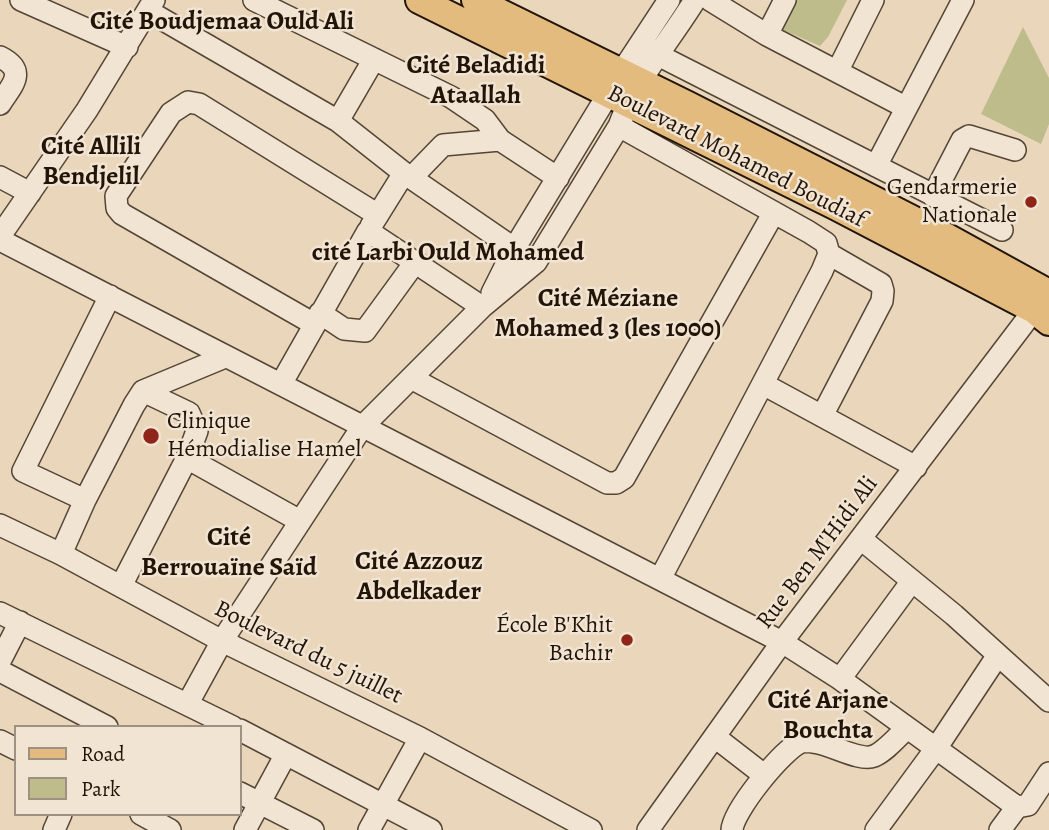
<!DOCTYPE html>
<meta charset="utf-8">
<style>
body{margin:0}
#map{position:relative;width:1049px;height:830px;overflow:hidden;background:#e9d6bb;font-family:Alegreya,serif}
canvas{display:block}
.legend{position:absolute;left:14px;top:725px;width:228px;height:91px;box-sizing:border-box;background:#f1e4d3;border:2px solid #9e9182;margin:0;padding:9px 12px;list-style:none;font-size:21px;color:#221508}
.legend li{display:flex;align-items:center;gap:14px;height:35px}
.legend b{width:35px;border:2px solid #9e9182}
</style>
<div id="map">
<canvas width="1049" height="830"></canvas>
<ul class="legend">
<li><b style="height:9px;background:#e4bb7e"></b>Road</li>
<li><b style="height:19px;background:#bebc8b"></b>Park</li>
</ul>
</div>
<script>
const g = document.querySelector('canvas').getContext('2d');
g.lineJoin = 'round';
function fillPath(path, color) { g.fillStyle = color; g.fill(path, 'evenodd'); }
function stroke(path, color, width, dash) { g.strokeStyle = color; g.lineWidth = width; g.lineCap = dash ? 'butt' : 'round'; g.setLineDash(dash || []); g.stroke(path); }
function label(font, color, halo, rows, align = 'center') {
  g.font = font + ' Alegreya,serif'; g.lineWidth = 5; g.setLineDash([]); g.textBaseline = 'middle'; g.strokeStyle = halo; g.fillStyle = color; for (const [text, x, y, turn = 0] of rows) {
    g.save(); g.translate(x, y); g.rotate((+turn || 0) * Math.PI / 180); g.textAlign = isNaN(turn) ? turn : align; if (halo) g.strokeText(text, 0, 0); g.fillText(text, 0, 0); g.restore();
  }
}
fillPath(new Path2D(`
 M788,0H847L828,37L820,46L781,29Z
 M1023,27L1049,78V124L1041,144L981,114Z`), '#bebc8b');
const minor = new Path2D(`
 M21,0L127,47
 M254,0L451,97L485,120L500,140L558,178
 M710,0L767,35L905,107
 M148,11L338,121L404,173
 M767,35L785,0
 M641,43L658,55L1002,230
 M0,57C28,71 12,85 0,104
 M838,70L873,0
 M338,121L374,59
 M619,126L809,232L826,243L829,254L822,271L660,579
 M876,166L963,0
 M0,177L30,193
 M411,178L443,145L500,140
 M933,196L962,140L969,136L1015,150
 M371,226L404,173L525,256
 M0,236L87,110L154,0
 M0,240L782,642L840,679L1017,807L1028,805L1049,773
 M492,293L514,249L621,73L669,0
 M320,313L344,329L365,331L416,261
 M314,324L122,214L117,208L116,196L171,113L188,102L199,104L378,215
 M411,378L607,483H616L624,478L773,214
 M281,384L368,231L482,307
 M763,384L916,467
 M143,391L189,413L197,431L187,458
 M822,416L882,301L883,291L881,284L829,254
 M85,500L23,471L110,296
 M0,525L61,554L222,641L420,738L591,830
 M861,539L954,615L1049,701
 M61,554L85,500L134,405L143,391L225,357
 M121,586L187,458L300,521
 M0,613L233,727
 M0,661L20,622
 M0,671L107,727
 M840,679L912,581
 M188,703L222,641L362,427L482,307L536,262L619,126C636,79 669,42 695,0
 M240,730L431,830
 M715,737L764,775
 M0,741L16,749
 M240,793L313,830
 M141,814L170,830
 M54,830L61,814
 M245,830L286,754
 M369,830L420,738
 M648,830L782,642L1034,310L1045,299
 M732,830C733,811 782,750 801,742C802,742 811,741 812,742C830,743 859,762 874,756C886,751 898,736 907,728
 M876,830L937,747L998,655
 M1000,830L1017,807`);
const major = new Path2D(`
 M419,0L835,206L1034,310L1049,322
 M475,0L688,105L936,231L1049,293`);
stroke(minor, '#544535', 24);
stroke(major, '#221508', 30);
stroke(minor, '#f1e4d3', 21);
stroke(major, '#e4bb7e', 26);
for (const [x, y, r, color] of [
 [1031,202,7,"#8f2418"],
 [151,436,9,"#8f2418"],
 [627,640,7,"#8f2418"]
]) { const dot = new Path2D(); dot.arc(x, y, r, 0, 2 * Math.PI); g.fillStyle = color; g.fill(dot); stroke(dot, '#f1e4d3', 2.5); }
label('24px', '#221508', '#f1e4d3', [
 ["Boulevard Mohamed Boudiaf",736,157,27],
 ["Rue Ben M'Hidi Ali",818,553,-53],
 ["Boulevard du 5 juillet",308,653,26]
]);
label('24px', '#221508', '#f1e4d3', [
 ["Gendarmerie",1017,188],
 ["Nationale",1017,216],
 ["Clinique",167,422,"left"],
 ["Hémodialise Hamel",167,450,"left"],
 ["École B'Khit",613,626],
 ["Bachir",613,654]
], 'right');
label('bold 26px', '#221508', '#f1e4d3', [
 ["Cité Boudjemaa Ould Ali",222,23],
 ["Cité Beladidi",476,67],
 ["Ataallah",476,97],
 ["Cité Allili",91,148],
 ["Bendjelil",91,178],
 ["cité Larbi Ould Mohamed",448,254],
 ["Cité Méziane",608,300],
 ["Mohamed 3 (les 1000)",608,330],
 ["Cité",229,539],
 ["Berrouaïne Saïd",229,569],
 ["Cité Azzouz",419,563],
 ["Abdelkader",419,593],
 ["Cité Arjane",828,702],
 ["Bouchta",828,732]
]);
</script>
